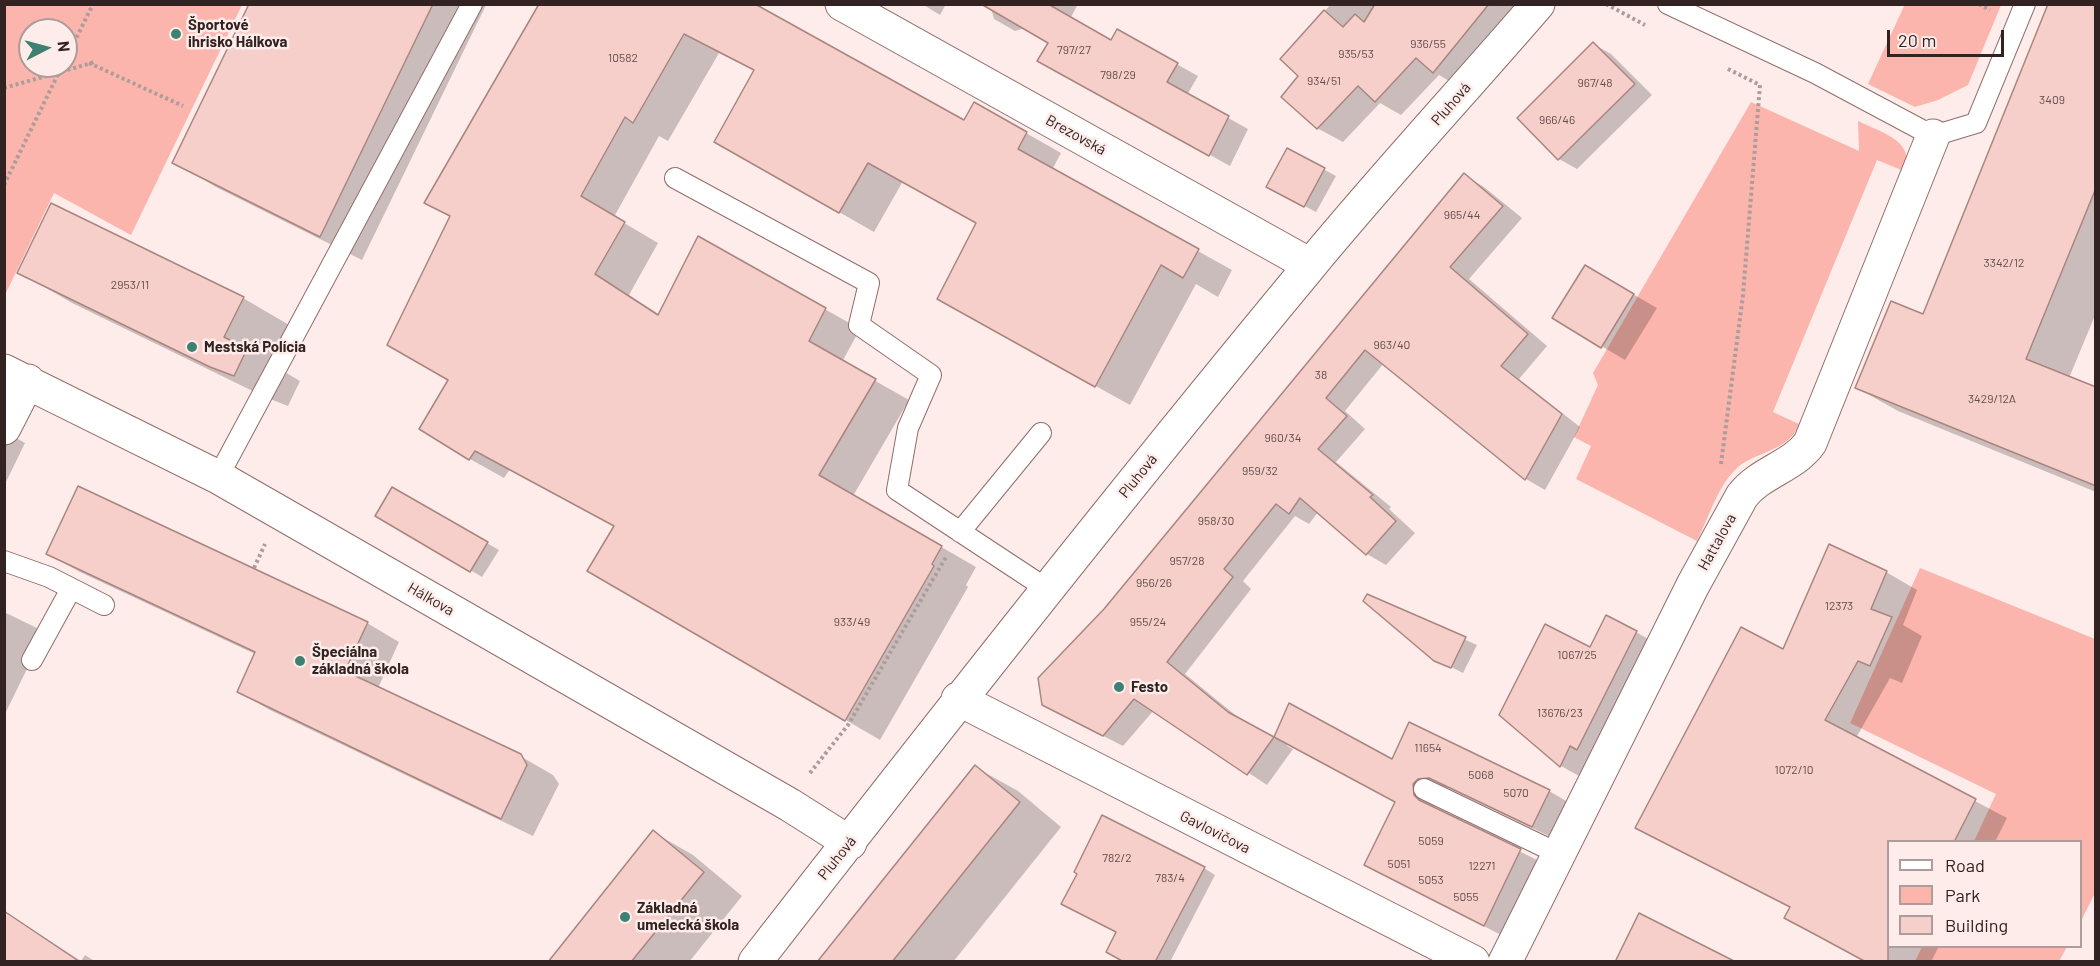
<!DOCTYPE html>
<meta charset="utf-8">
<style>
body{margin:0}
#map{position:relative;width:2100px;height:966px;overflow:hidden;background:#fdecea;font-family:Barlow,sans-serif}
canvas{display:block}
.frame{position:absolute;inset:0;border:6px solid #322322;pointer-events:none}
.legend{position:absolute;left:1887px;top:840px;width:195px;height:108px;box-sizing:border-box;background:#fdecea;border:2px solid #ac9c9a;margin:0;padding:8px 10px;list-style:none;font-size:18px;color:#322322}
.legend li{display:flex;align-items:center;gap:12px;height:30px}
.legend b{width:30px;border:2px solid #ac9c9a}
.north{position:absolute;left:18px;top:18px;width:60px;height:60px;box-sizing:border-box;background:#fdecea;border:2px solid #ac9c9a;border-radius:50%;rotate:84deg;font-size:16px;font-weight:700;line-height:24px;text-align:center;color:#322322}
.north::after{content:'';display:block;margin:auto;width:21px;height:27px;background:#3e8071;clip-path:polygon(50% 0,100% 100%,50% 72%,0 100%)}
.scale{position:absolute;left:1887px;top:30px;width:117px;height:27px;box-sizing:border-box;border:3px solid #322322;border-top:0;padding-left:8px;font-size:18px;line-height:21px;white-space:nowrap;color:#322322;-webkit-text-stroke:4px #fdecea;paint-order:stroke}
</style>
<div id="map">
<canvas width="2100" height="966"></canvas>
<div class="frame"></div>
<ul class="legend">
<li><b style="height:8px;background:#fff"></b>Road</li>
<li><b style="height:16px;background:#fbb5ac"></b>Park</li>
<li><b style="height:16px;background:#f6cfca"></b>Building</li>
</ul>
<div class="north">N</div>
<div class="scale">20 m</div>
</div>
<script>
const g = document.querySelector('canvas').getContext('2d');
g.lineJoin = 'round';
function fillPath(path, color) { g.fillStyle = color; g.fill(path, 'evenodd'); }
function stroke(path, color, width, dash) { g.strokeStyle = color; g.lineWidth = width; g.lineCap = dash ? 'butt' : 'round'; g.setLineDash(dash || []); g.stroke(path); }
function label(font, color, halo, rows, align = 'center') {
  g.font = font + ' Barlow,sans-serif'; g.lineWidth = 5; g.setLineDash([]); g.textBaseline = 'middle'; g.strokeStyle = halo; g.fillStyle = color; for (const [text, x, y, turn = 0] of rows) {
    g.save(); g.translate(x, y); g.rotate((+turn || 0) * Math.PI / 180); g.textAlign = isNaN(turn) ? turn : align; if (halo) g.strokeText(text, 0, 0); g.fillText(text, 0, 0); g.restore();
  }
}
fillPath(new Path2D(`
 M5,4L242,5L131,235L54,193L5,295ZM30,30H66V66H30Z
 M1905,4L2001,5L1968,85L1938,100L1915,107L1868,84Z
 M1751,102L1859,151L1858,121C1880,132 1917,141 1904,171L1877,160L1773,412L1799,424C1790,451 1756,451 1737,468C1718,485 1708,519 1697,541L1576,479L1591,446L1574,437L1598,385L1593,373Z
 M1920,568L2095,639V893L2081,921L2080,842L1974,841L1996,794L1850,723Z
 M1922,947V946L2067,947L2059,961H1915Z`), '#fbb5ac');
fillPath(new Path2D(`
 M250,4L486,5L362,260L216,187L174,162Z
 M540,4H753L965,122L975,104L1061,153L1052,170L1232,270L1218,297L1196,284L1130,405L973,318L978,223L903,181L874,232L716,142L755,71L719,53L668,141L659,136L614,217L658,243L629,295L660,315L699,238L860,329L842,362L909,400L853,496L976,567L966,585L968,587L880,740L589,570L615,527L510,469L504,478L470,459L450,379L451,217L426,203Z
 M922,4H946L940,15Z
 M990,4H1078L1070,19L1112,42L1117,31L1198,76L1187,95L1248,129L1230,166L1060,72L1050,42L1025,28L1015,31L994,19Z
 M1331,4H1526L1459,87L1439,75L1401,115L1380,103L1343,142L1317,128L1300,76L1282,59Z
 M2096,4V313L2069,378L2096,389V492L1898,411L1857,388L1924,316Z
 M1593,44L1611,54L1652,95L1577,169L1559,159L1519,118Z
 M1288,150L1336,176L1316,212L1280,193Z
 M1464,175L1484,187L1522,218L1469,279L1547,346L1519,379L1580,427L1545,490L1526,479L1384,363L1345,411L1365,429L1336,462L1391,507L1389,509L1415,533L1386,565L1367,554L1318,512L1309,524L1295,516L1243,581L1251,589L1185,674L1245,723L1275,739L1290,705L1393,761L1549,791L1568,802L1551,837L1449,788L1437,789L1431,795L1434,809L1539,861L1503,936L1366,865L1397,802L1288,743L1287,746L1293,749L1267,785L1154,710L1123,746L1064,716L1105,610Z
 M1586,267L1657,308L1625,360L1554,318Z
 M19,272L243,298L296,329L278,368L300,381L288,406L265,397L72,303Z
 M4,431L25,443L4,486Z
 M392,489L499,550L482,577L377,515Z
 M48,554L367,623L399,642L378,688L520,756L553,775L559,784L533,836L270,710L239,692L255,654L80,572Z
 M1886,572L1917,590L1903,625L1922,636L1902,683L1890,678L1856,738L2007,818L1995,842H1888V946H1939L1931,962H1867L1791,908L1637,827L1784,651Z
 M1368,596L1477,645L1463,673L1435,659Z
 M4,612L45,632L4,716Z
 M1636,632L1672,653L1597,786L1561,766L1501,715L1591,649Z
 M975,767L1018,791L1061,827L953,962H819Z
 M653,832L693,855L742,896L689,962H550Z
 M1204,868L1215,875L1170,962H1126Z
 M4,911L81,961L85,955L96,962H4Z`), '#0003');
const building = new Path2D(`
 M249,4H433L320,237L172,163Z
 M539,4H755L964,120L974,102L1027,132L1018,149L1199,249L1183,278L1161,265L1095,387L937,299L976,223L868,163L839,213L714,142L754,70L684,34L633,123L625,117L581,196L625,222L595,274L658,315L698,236L826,308L809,341L876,379L819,475L942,546L932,564L934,566L845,721L587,571L614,526L475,451L469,460L419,429L448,380L387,345L450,216L424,203Z
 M981,4H1048L1111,40L1117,29L1178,63L1167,82L1229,116L1209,156L1037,61L1048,43Z
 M1375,4H1489L1433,73L1416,58L1375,102L1358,86L1317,129L1281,97L1298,76L1280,59L1324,10L1343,27L1355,14L1364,22Z
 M2048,4H2096V188L2026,359L2096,387V486L1855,388L1891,301L1923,314Z
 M1593,42L1635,84L1558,160L1517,118Z
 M1287,148L1325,168L1304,207L1266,187Z
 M1464,173L1503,206L1450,267L1528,334L1501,366L1562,414L1525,480L1365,350L1326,398L1347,416L1318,449L1373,495L1370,497L1396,521L1366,555L1300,498L1289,514L1276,504L1224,569L1233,577L1167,662L1228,712L1274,737L1247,775L1134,699L1103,736L1042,705L1038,678L1104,609Z
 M51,203L244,297L224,337L247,349L234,376L210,367L17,273Z
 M1585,265L1634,294L1601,348L1552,318Z
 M78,486L368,622L345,671L521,754L527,765L501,819L237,692L255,652L46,554Z
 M392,487L488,542L470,572L375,516Z
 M1829,544L1887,571L1871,609L1892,617L1870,666L1858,661L1825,720L1976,799L1954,842H1888V962H1866L1818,936L1784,918L1790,907L1635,828L1741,627L1783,649Z
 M1367,594L1466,637L1451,668L1434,661L1363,601Z
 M1606,615L1637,631L1577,750L1570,746L1560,767L1499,715L1545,624L1590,647Z
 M1289,703L1392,759L1409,722L1550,790L1532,827L1429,778L1418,779L1413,784L1414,795L1419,800L1521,849L1484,926L1364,865L1395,802L1274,737Z
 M975,765L1020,802L892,962H817Z
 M1102,815L1205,867L1155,962H1124L1106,952L1116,932L1061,904L1077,874L1074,872Z
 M653,830L704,872L631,962H548Z
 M4,911L80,962H4Z
 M1639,913L1736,962H1615Z`);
fillPath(building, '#f6cfca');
stroke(building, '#a98580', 1.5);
const lane = new Path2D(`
 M1668,4L1815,73L1933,136L1976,123L2025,4
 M675,178L869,283L859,325L931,375L908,428L897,490L1047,589
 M218,477L472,4
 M960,532L1041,433
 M4,561L49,577L104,605
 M32,660L71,589
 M1424,789L1559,854`);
const street = new Path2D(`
 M842,4L1310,265
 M4,371L218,477L790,805L850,843
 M4,428L28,381
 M958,699L1473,962
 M755,962C937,728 1120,495 1309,267C1383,177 1462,92 1538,4
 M1505,962L1693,585L1742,496C1760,472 1793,467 1810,443L1933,136`);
stroke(lane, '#916e6a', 22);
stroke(street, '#916e6a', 35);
stroke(new Path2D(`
 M1606,4L1645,25
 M1979,4L1990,10
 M66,59L93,4
 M89,63L183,106
 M4,88L95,62
 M4,185L62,66
 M1721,464L1743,295L1760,85L1726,68
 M254,568L265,544
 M810,773L848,725L946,557`), '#ac9c9b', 4, [3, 3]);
stroke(lane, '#fff', 20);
stroke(street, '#fff', 33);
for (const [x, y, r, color] of [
 [176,34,6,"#3e8071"],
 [192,347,6,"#3e8071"],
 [300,661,6,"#3e8071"],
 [1119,687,6,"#3e8071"],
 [625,917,6,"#3e8071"]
]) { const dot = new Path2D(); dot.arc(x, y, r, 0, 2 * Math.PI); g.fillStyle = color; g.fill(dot); stroke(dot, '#fdecea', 2); }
label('12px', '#634e4c', null, [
 ["936/55",1428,44],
 ["797/27",1074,50],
 ["935/53",1356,54],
 ["10582",623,58],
 ["798/29",1118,75],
 ["934/51",1324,81],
 ["967/48",1595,83],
 ["3409",2052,100],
 ["966/46",1557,120],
 ["965/44",1462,215],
 ["3342/12",2004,263],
 ["2953/11",130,285],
 ["963/40",1392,345],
 ["38",1321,375],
 ["3429/12A",1992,399],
 ["960/34",1283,438],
 ["959/32",1260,471],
 ["958/30",1216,521],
 ["957/28",1187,561],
 ["956/26",1154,583],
 ["12373",1839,606],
 ["933/49",852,622],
 ["955/24",1148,622],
 ["1067/25",1577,655],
 ["13676/23",1560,713],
 ["11654",1428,748],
 ["1072/10",1794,770],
 ["5068",1481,775],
 ["5070",1516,793],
 ["5059",1431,841],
 ["782/2",1117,858],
 ["5051",1399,864],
 ["12271",1482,866],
 ["783/4",1170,878],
 ["5053",1431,880],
 ["5055",1466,897]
]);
label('bold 15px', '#322322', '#fdecea', [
 ["Športové",188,25],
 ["ihrisko Hálkova",188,42],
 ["Mestská Polícia",204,347],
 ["Špeciálna",312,652],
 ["základná škola",312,669],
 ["Festo",1131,687],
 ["Základná",637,908],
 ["umelecká škola",637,925]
], 'left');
label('15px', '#322322', '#fdecea', [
 ["Pluhová",1451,104,-49],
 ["Brezovská",1076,135,29],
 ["Pluhová",1138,476,-51],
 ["Hattalova",1717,542,-61],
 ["Hálkova",431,599,30],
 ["Gavlovičova",1215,832,27],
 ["Pluhová",837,858,-51]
]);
</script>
